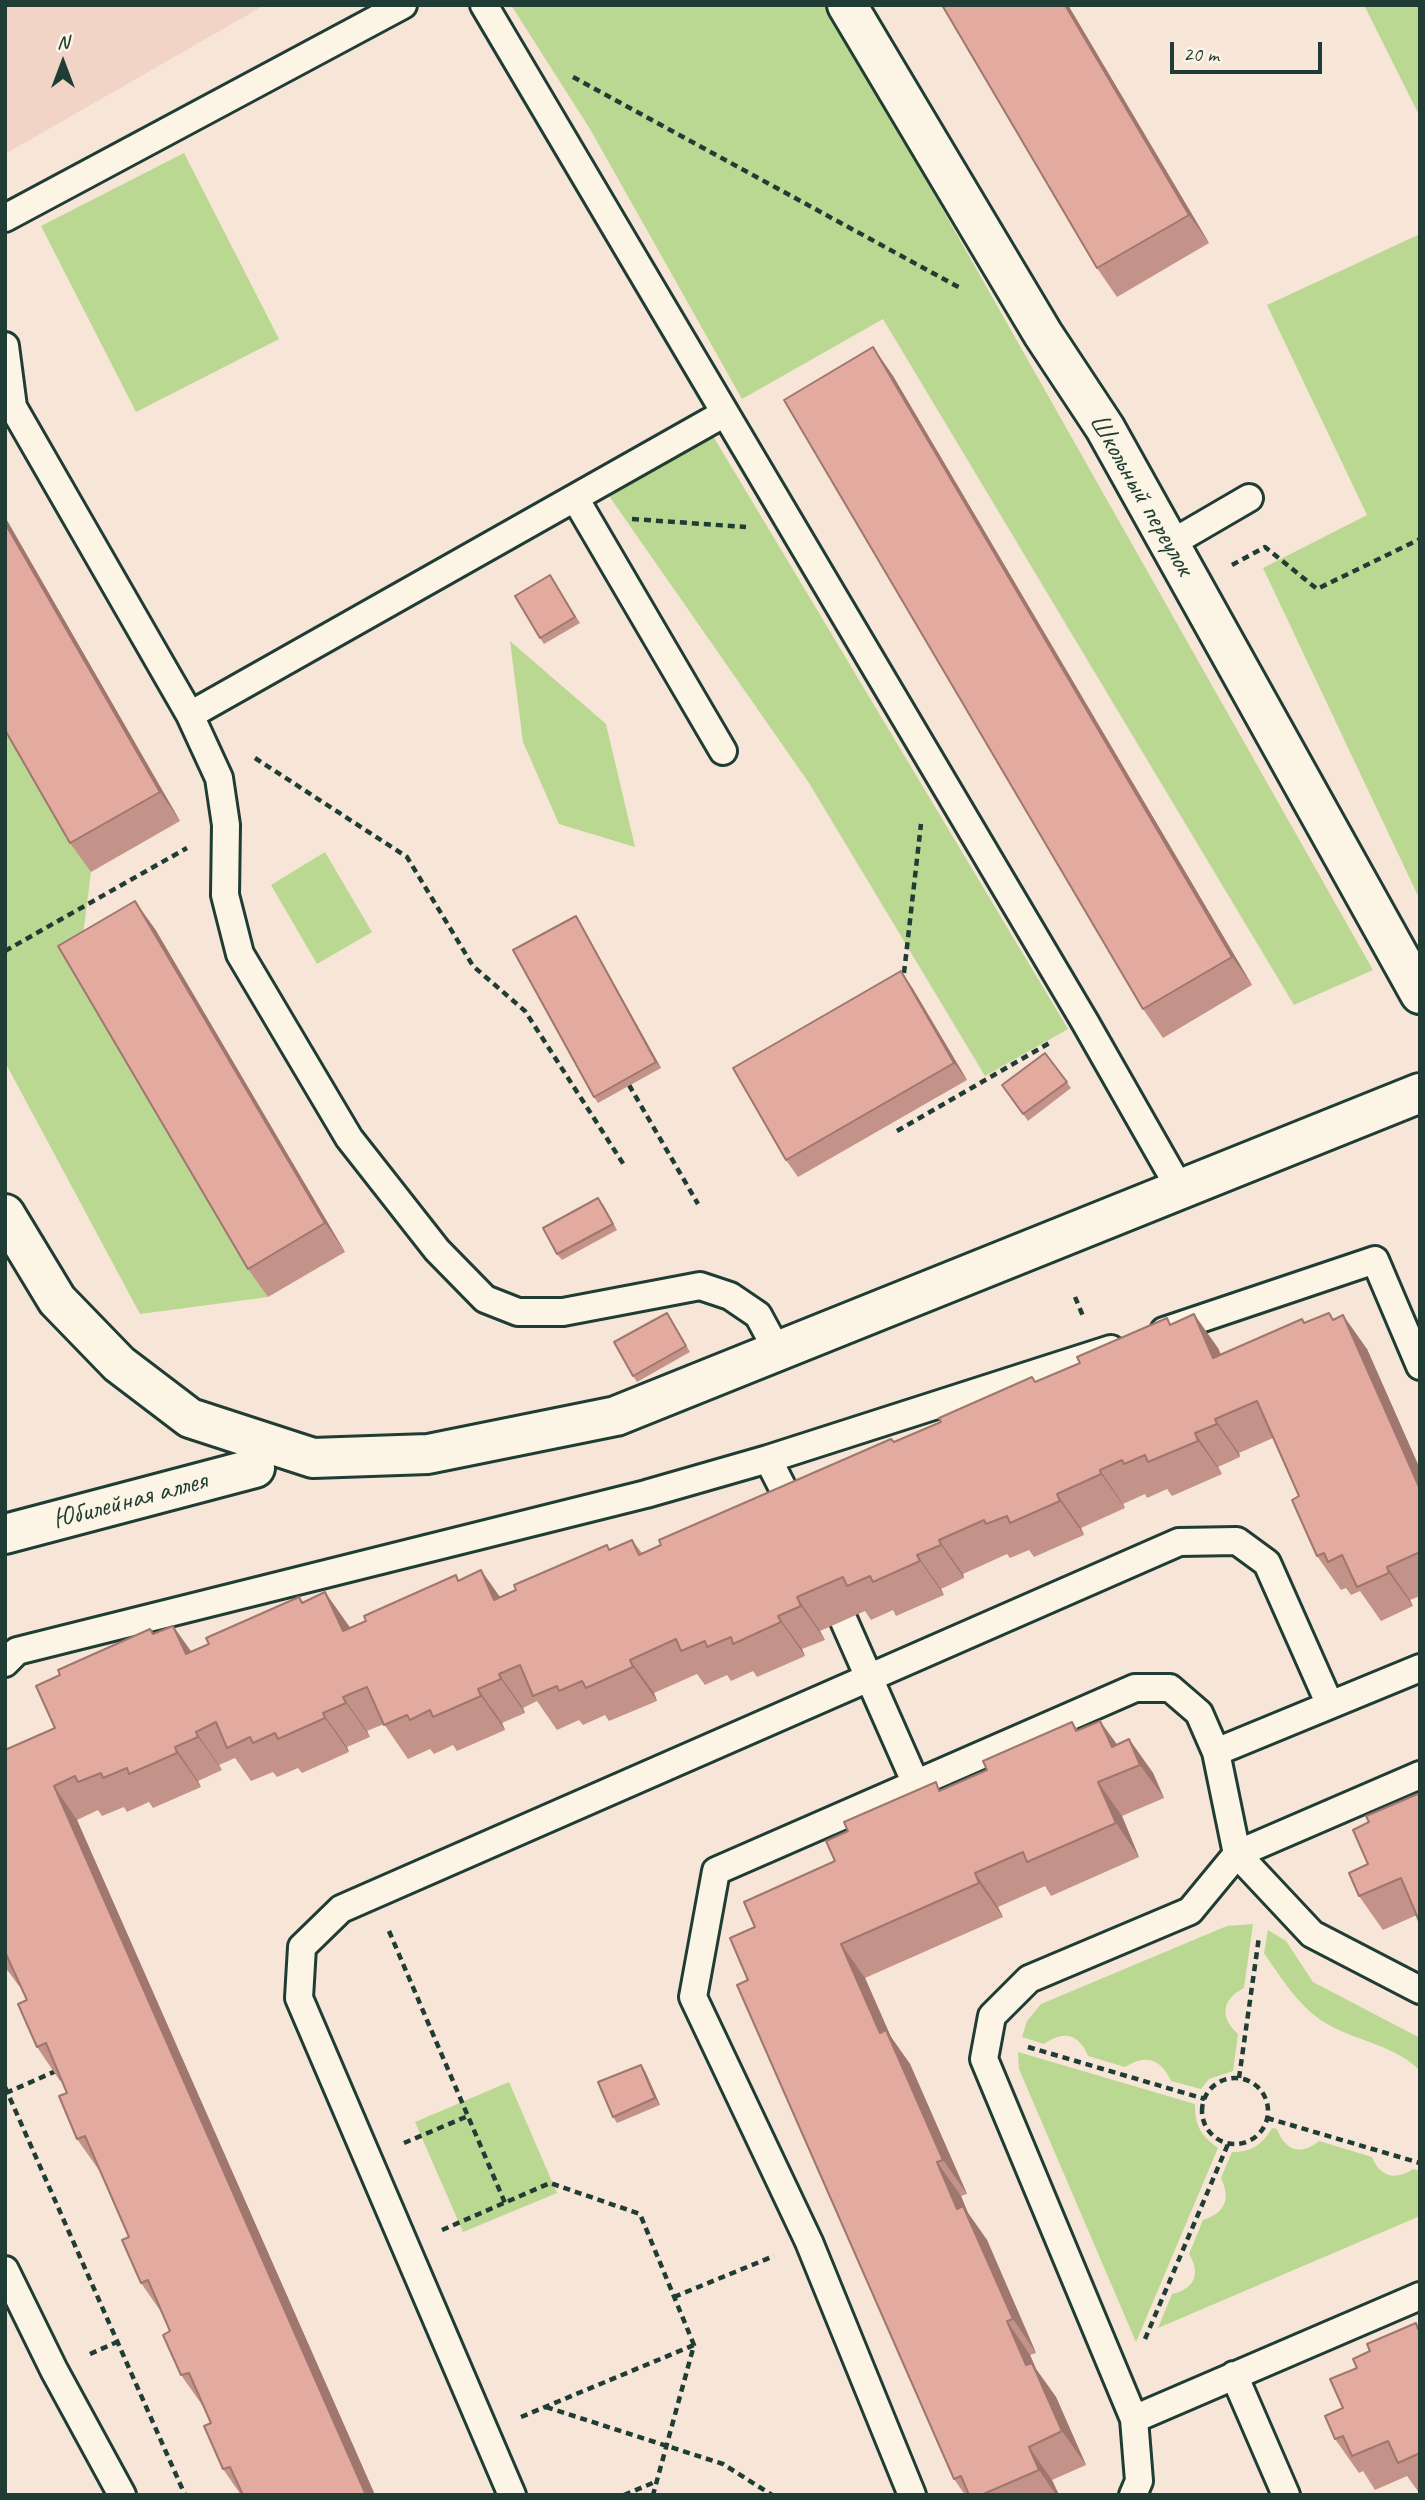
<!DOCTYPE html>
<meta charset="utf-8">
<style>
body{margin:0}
#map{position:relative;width:1425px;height:2500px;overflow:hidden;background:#f7e6d7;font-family:Caveat,sans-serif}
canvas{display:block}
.frame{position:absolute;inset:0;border:7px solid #1f3d34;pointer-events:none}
.north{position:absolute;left:28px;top:28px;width:70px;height:70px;-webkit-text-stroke:5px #fcf5e5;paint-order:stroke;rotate:0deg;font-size:19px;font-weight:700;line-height:28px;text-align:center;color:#1f3d34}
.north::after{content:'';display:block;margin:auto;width:24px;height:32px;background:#1f3d34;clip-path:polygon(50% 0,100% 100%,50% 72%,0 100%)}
.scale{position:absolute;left:1170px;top:42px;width:152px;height:32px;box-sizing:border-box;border:4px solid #1f3d34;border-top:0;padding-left:9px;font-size:21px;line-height:24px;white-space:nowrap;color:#1f3d34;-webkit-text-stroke:5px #fcf5e5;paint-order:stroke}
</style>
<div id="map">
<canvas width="1425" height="2500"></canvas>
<div class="frame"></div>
<div class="north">N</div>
<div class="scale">20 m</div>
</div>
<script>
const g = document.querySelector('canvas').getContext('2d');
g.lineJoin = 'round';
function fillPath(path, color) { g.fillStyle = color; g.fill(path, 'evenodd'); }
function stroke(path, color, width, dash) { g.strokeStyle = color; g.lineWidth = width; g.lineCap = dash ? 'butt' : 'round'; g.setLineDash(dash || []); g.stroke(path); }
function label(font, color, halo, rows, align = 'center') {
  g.font = font + ' Caveat,sans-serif'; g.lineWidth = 5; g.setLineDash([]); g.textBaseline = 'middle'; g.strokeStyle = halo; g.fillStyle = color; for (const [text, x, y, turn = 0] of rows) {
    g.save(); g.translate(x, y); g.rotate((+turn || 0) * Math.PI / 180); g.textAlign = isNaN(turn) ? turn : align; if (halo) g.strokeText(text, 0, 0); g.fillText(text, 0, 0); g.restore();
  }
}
fillPath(new Path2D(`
 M5,5H265L5,154Z`), '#f1d4c6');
fillPath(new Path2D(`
 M511,5H827L1373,970L1294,1005L883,319L742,399L590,129Z
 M1364,5H1420V117Z
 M184,153L279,339L136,412L41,226Z
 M1420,234V900L1263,568L1367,515L1267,305Z
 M710,431L1068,1029L985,1076L809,783L607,493Z
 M510,641L606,724L635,847L559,824L523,742Z
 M5,723L91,872L78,975L268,1297L140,1314L5,1062Z
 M325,852L372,932L317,964L271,885Z
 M1253,1924L1244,1988C1222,1999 1219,2017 1238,2034L1233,2071L1209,2079L1201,2089L1171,2081C1161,2058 1145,2054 1125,2067L1088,2056C1079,2034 1064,2030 1044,2044L1022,2037L1027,2021L1041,2004L1227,1926Z
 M1268,1930L1286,1941L1313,1982L1420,2038V2071C1397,2046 1357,2041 1329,2025C1300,2009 1282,1979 1264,1953Z
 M1018,2052L1195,2104C1195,2125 1200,2135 1218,2148L1136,2342L1019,2069Z
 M509,2082L557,2193L463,2232L415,2122Z
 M1272,2128L1277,2129C1285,2151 1301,2156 1319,2141L1372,2157C1380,2177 1395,2181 1413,2169L1420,2171V2216L1158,2328L1172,2294C1195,2289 1201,2273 1189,2254L1203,2220C1225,2213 1231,2199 1221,2178L1232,2152C1252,2152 1262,2145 1272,2128Z`), '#bad891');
const service = new Path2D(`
 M484,5L1085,1022L1180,1189
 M5,218L403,5
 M5,346L13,407L190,715L219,778L226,825L225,895L240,954L349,1138L437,1250L485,1299L518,1312H563L700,1286L730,1296L758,1315L778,1352
 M575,498L723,751
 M1170,544L1249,498
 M190,715L725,413
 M1164,1331L1375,1260L1420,1366
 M768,1459L798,1518
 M844,1621L916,1784
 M5,1663L17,1651L646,1494L768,1459L1111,1349
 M1216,1752L1420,1668
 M1420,1775L1237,1854L1312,1934L1420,1990
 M5,2270L54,2370L122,2495
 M1234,2375L1286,2495
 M1134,2419L1420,2296
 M512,2495L299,1998L302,1947L341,1909L1179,1542L1237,1541L1267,1563L1330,1705
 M912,2495L809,2242L693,1997L716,1871L1135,1688H1170L1199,1713L1216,1752L1237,1854L1190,1911L1029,1979L992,2016L984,2059L1134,2419L1139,2481L1133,2495`);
const pedestrian = new Path2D(`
 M5,1534L255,1468`);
const minor = new Path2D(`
 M847,5L1043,334L1105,428L1420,994
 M5,1214L57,1300L119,1364L190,1418L313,1458L428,1454L616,1416L1420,1093`);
stroke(service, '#1f3d34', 32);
stroke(pedestrian, '#1f3d34', 44);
stroke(minor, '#1f3d34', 44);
stroke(new Path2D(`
 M573,77L962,289
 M632,519L746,527
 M1232,565L1265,547L1317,589L1420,539
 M255,758L407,857L473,966L525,1011L624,1165
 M5,951L187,848
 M904,973L921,824
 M629,1085L698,1204
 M897,1131L1051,1042
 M1075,1297L1083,1316
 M389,1931L505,2203
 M1028,2047L1205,2099
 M1239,2078L1259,1937
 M1202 2111a33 33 0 1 1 66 0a33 33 0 1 1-66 0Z
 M5,2087L185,2495
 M6,2093L56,2071
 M1267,2118L1420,2163
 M404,2143L468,2116
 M442,2230L550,2183L640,2214L694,2345L653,2495
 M674,2297L774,2256
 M1145,2339L1228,2144
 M90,2354L117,2342
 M546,2407L723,2464L772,2495
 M521,2417L694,2345
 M624,2495L655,2482`), '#1f3d34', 4.5, [7, 5]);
stroke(service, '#fcf5e5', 26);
stroke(pedestrian, '#fcf5e5', 38);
stroke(minor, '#fcf5e5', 38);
fillPath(new Path2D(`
 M1068,5L1209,243L1117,297L1097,268Z
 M873,347L893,376L1252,985L1163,1038L1143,1009Z
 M5,517L180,821L91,872L70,843Z
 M550,575L580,623L544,644L540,638Z
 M580,923L661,1068L598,1103L594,1097Z
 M155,929L345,1252L268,1297L248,1269Z
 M901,971L913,989L967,1080L798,1177L786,1160Z
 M1045,1053L1071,1088L1028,1121L1002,1085Z
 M603,1204L617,1230L562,1260L557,1254Z
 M671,1319L690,1352L637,1382L633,1376Z
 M1302,1319L1305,1323L1334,1319L1367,1349L1420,1469V1596L1410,1600L1413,1606L1381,1621L1360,1591L1351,1595L1346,1588L1341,1590L1317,1556L1299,1496L1273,1438L1239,1453L1240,1457L1218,1467L1222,1474L1172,1496L1167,1489L1147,1498L1145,1494L1123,1504L1125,1508L1081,1528L1084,1535L1034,1557L1029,1550L1010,1558L1007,1554L963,1574L964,1578L941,1589L944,1595L896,1616L893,1610L871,1620L865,1611L820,1631L825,1640L802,1649L805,1656L757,1677L753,1671L731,1681L727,1675L705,1685L697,1674L654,1693L657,1701L609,1721L605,1715L583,1725L579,1720L557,1730L537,1701L523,1708L525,1713L502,1723L505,1730L457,1751L453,1745L434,1754L430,1749L408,1759L384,1724L367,1731L370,1737L347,1747L349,1752L302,1773L298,1768L277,1777L273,1772L251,1781L235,1758L219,1765L222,1770L198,1781L201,1787L153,1808L149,1802L127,1812L124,1807L102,1816L98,1810L77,1820L375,2495H241L223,2469L211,2423L205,2409L181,2375L170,2331L164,2316L141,2283L129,2237L101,2173L77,2139L67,2093L62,2080L60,2081L37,2047L27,2000L20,1986H19L5,1967V1750L55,1728L60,1675L150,1629L154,1634L173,1626L191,1651L209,1644L299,1597L303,1602L349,1626L350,1628L459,1580L501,1598L632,1540L642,1553L894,1442L1172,1324L1218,1348L1220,1354Z
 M1072,1722L1078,1730L1117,1745L1129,1739L1153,1773L1164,1798L1122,1816L1139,1857L1051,1896L1045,1886L998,1907L1003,1917L865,1978L891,2037L910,2064L967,2194L961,2196L968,2213L987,2240L1036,2353L1030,2355L1036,2369L1056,2397L1086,2465L1052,2480L1059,2495H965L954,2479L748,1980L755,1927L941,1790L987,1770Z
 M1420,1793V1922L1417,1915L1383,1930L1359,1896L1368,1864L1369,1822Z
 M645,2071L660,2105L617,2123L613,2117Z
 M1416,2323L1420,2328V2494L1407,2476L1375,2490L1363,2471L1359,2473L1335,2439L1343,2408L1357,2368L1370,2351Z`), '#c39289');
fillPath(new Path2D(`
 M1065,5H1068L1209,243L1189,215Z
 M873,347L893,376L1252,985L1232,957Z
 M5,517L180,821L160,792L5,523Z
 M135,901L155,929L345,1252L325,1223Z
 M576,916L580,923L661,1068L656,1062Z
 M901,971L913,989L967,1080L954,1063Z
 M1194,1314L1218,1348L1237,1391L1213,1358Z
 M1343,1315L1367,1349L1420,1469V1489Z
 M1215,1419L1239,1453L1240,1457L1217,1424Z
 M1195,1433L1218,1467L1222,1474L1198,1441Z
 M1100,1470L1123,1504L1125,1508L1101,1474Z
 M1057,1494L1081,1528L1084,1535L1060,1501Z
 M939,1540L963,1574L964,1578L941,1545Z
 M917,1555L941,1589L944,1595L920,1561Z
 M1387,1567L1410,1600L1413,1606L1389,1573Z
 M481,1570L505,1604L494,1600Z
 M325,1592L349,1626L367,1665L343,1631Z
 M797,1597L820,1631L825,1640L801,1606Z
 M778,1616L802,1649L805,1656L781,1622Z
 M173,1626L197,1660L186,1654Z
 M630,1660L654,1693L657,1701L633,1667Z
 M499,1674L523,1708L525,1713L501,1679Z
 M478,1689L502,1723L505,1730L481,1696Z
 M343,1697L367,1731L370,1737L346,1703Z
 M323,1713L347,1747L349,1752L325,1718Z
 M1100,1721L1124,1754L1112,1747Z
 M196,1732L219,1765L222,1770L198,1737Z
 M1129,1739L1153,1773L1164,1798L1140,1765Z
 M175,1747L198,1781L201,1787L177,1753Z
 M1098,1782L1122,1816L1139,1857L1116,1823Z
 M54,1786L77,1820L375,2495H366Z
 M975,1873L998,1907L1003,1917L979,1883Z
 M841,1944L865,1978L891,2037L910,2064L967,2194L943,2160L880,2033Z
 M641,2065L645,2071L660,2105L655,2098Z
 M937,2162L961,2196L968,2213L987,2240L1036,2353L1013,2319L957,2209Z
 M1007,2321L1030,2355L1036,2369L1056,2397L1086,2465L1062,2431L1026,2365Z
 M1029,2447L1052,2480L1059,2495H1056L1039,2470Z`), '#9f776f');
const building = new Path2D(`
 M942,5H1065L1189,215L1097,268Z
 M873,347L1232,957L1143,1009L784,400Z
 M5,523L160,792L70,843L5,730Z
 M550,575L575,617L540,638L515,596Z
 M135,901L325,1223L248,1269L58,946Z
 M576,916L656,1062L594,1097L513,950Z
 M901,971L954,1063L786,1160L733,1068Z
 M1045,1053L1067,1082L1023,1114L1002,1085Z
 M598,1198L613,1224L557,1254L543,1228Z
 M667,1313L686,1346L633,1376L614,1342Z
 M1329,1313L1333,1320L1343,1315L1420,1489V1552L1387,1567L1389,1573L1357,1587L1342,1555L1328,1562L1324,1553L1317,1556L1292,1500L1299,1496L1257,1401L1215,1419L1217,1424L1195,1433L1198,1441L1148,1462L1145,1455L1124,1464L1122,1460L1100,1470L1101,1474L1057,1494L1060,1501L1010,1523L1007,1516L986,1524L984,1520L939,1540L941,1545L917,1555L920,1561L873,1582L870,1576L847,1586L843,1577L797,1597L801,1606L778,1616L781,1622L733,1644L731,1637L707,1647L705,1641L681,1651L676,1639L630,1660L633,1667L586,1688L582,1681L559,1691L557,1686L533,1696L520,1665L499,1674L501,1679L478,1689L481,1696L433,1717L430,1710L410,1720L407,1715L384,1725L367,1687L343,1697L346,1703L323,1713L325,1718L278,1739L275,1733L253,1743L250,1737L227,1748L216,1722L196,1732L198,1737L175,1747L177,1753L129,1774L127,1768L103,1778L101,1773L78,1782L75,1776L54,1786L366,2495H243L230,2467L223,2469L204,2426L211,2423L189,2373L181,2375L163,2335L170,2331L148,2280L141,2283L122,2240L129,2237L85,2136L77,2139L59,2096L67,2093L46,2043L37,2047L18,2004L27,2000L5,1952V1750L55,1728L36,1686L60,1675L58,1670L150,1629L153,1634L173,1626L186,1654L209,1644L206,1638L299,1597L302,1603L325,1592L343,1631L366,1621L364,1616L456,1575L458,1581L481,1570L494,1600L516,1590L514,1585L607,1545L609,1550L632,1540L639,1555L661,1545L659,1540L891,1439L894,1442L941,1422L939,1418L1032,1377L1035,1382L1080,1363L1077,1357L1167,1318L1170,1325L1194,1314L1213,1358L1302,1319L1304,1323Z
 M1100,1721L1112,1747L1129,1739L1140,1765L1098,1782L1116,1823L1027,1862L1023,1852L975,1873L979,1883L841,1944L880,2033L886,2030L943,2160L937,2162L957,2209L963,2206L1013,2319L1007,2321L1026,2365L1032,2363L1062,2431L1029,2447L1039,2470L981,2495H969L961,2476L954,2479L737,1985L748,1980L730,1938L755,1927L744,1902L835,1861L826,1841L848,1831L844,1822L936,1782L939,1791L987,1770L983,1761L1072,1722L1076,1731Z
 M1420,1793V1921H1419L1401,1878L1359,1896L1349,1873L1368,1864L1353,1830L1369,1822L1366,1816Z
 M641,2065L655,2098L613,2117L598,2082Z
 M1416,2323L1418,2329L1420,2328V2453L1398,2463L1388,2441L1352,2456L1343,2436L1335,2439L1325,2416L1343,2408L1330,2379L1357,2368L1353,2359L1370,2351L1367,2344Z`);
fillPath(building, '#e3aa9f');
stroke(building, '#9f776f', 2);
label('28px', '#1f3d34', '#fcf5e5', [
 ["Школьный переулок",1141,495,60],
 ["Юбилейная аллея",130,1501,-15]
]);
</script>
